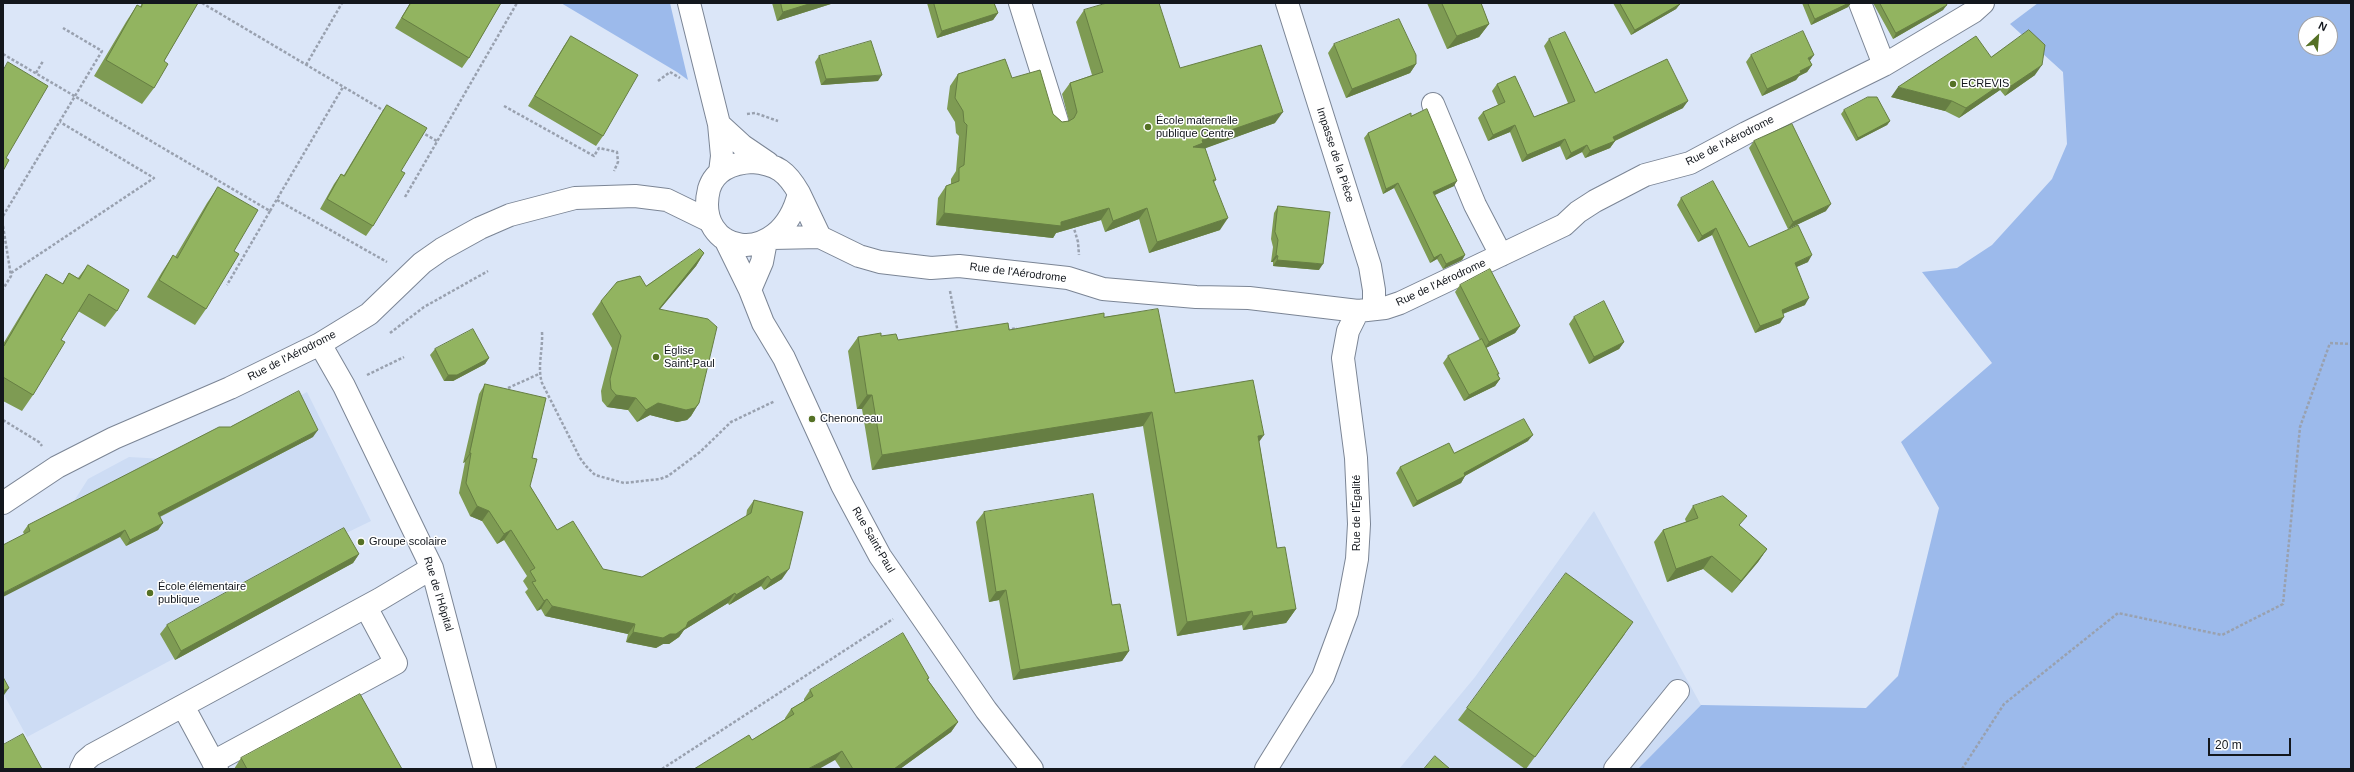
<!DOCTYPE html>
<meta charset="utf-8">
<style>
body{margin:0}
#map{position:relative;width:2354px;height:772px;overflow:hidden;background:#dbe6f8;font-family:Helvetica,sans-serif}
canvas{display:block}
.frame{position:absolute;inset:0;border:4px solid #13171d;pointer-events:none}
.north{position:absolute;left:2298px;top:16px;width:40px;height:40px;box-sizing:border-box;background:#fff;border:1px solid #a1a2a5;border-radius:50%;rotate:26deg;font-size:11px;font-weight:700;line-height:16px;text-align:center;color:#13171d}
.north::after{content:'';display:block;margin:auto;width:14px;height:18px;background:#557125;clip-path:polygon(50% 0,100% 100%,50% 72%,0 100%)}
.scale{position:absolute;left:2208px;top:738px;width:83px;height:18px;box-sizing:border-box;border:2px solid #13171d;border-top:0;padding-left:5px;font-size:12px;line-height:14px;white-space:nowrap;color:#13171d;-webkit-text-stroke:3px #fff;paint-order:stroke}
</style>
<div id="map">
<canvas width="2354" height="772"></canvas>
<div class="frame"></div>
<div class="north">N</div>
<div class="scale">20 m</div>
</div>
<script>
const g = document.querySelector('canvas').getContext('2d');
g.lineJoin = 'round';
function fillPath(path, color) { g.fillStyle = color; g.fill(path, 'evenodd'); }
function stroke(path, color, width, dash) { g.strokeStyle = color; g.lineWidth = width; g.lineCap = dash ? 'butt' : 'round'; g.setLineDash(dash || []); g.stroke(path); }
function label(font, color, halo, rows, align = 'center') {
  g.font = font + ' Helvetica,sans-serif'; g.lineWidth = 3; g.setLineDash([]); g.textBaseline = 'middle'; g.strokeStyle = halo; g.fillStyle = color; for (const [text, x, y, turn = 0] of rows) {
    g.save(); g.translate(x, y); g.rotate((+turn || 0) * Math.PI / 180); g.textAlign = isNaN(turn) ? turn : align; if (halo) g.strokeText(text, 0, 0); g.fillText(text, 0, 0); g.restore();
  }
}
fillPath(new Path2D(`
 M307,392L371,521L338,537L353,563L27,737L3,693V549L69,509L88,479L129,457L164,459L226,434Z
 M1594,511L1701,705L1638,769H1399L1475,677Z`), '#cddcf4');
fillPath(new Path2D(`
 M561,3H670L688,80L677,72Z
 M2038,3H2351V769H1638L1701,705L1866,708L1898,676L1939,508L1901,442L1992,363L1922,272L1957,268L1992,245L2052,179L2067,144L2063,72L2010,24ZM2306,24H2330V48H2306Z`), '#9cbaeb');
const minor = new Path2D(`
 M689,3L719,124L722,156L720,172
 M1020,3L1057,121
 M1287,3L1370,266L1374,290V309
 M1860,3L1884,65
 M1433,104L1475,205L1501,255
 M719,124L743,146L768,163
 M752,162C777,164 787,172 799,193C780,271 693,254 709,189C715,169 734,163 752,162Z
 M799,193L820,237
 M772,238L820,237L859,256L880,262L931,268L959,266L1068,278L1103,289L1196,297L1249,298L1358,311L1385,308L1400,303L1564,225L1578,212L1595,201L1645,175L1690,163L1746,133L1884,65L1973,12L1983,3
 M725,239L750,290L763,323L784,358L842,485L880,556L986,710L1032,769
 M750,290L762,262L766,241
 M320,344L344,386L432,568L485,769
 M3,503L57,467L114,438L230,388L320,344L369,314L422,263L442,249L480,228L510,215L575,198L635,196L667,200L710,221
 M183,706L217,769
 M213,762L396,663L366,607
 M81,769L85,761L92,755L380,599L432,568
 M1266,769L1323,677L1347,612L1357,559L1359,524L1356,458L1343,358L1348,331L1358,311
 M1615,769L1678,691`);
stroke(minor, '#7b8595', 24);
stroke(new Path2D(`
 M202,3L386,112
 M3,54L270,211L227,285
 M306,65L342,3
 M36,73L43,61
 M658,81L670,72L680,78
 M504,106L594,156L599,148L617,152L618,162L614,171
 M747,114L755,113L778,121
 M421,132L437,141
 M405,197L517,3
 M277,200L387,262
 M270,211L343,87
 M3,216L102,51L63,28
 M1073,225L1078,242L1079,255
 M3,226L11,276L3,289
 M11,273L154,178L60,122
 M950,291L958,333
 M1007,330L1017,328
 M542,332C543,350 537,367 542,383L580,458L586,466L595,475L624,483L660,479L668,476L700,452L731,422L775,401
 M390,333L424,307L488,271
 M367,375L404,357
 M508,388L539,374
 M3,420L39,442L42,446
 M662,769L893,619
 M1962,769L2004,704L2118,613L2222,635L2283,604L2300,427L2330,343L2351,344`), '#99a1af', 2.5, [3, 2]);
stroke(minor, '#fff', 22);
fillPath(new Path2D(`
 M142,3H198L164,61L154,88L142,104L94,76L126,22L137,5L140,7Z
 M410,3H501L469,58L462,68L395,28Z
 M772,3H834L777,21Z
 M927,3H994L998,13L993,20L937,38Z
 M1427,3H1481L1489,24L1479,37L1447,49Z
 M1613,3H1680V4L1676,9L1631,35Z
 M1802,3H1851L1848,7L1811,25Z
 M1873,3H1946L1943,10L1893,39Z
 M1084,10L1180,68L1275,123L1205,148L1216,180L1214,182L1220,230L1149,253L1139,219L1105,232L1101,220L1056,233L1053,238L936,225L938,198L946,186L951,184V179L956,171L959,136L956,133L955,122L947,109L950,86L958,74L1012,78L1062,122L1069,121L1062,94L1070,83L1092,75L1076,22Z
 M571,36L603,136L596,146L528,106L564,46Z
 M1549,39L1595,93L1683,108L1615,141L1610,148L1585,158L1582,152L1566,160L1560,146L1522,162L1510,132L1488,141L1478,118L1483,112L1498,105L1492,91L1497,84L1534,117L1568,103L1544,46Z
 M1334,44L1416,64L1410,73L1346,98L1328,53Z
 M1751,55L1810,61L1812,65L1807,72L1799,76L1796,80L1762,96L1746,62Z
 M819,56L878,81L821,85L815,62Z
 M1991,57L2035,75L2005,96L2000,90L1959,118L1945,111L1891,97Z
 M387,105L401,171L373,226L366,236L320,209L334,184L341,174L344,175L380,115Z
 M1844,110L1890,121L1887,125L1856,141L1841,114Z
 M1411,116L1454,186L1435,195L1465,255L1462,260L1443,269L1437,259L1430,263L1394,188L1383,194L1364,138L1368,133Z
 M1754,141L1826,211L1788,229L1749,148Z
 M218,187L234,251L206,309L195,325L147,297L162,272L173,255L175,257L207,203Z
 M1681,198L1749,247L1808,262L1796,267L1805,305L1783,314L1780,323L1755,333L1712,235L1698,242L1677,205Z
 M1278,206L1319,270L1273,266V262H1271L1273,247L1271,239L1274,213Z
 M704,253L696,266L660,309L699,403L691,416L687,420L677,422L650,415L637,422L628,410L607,407L602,401L601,391L612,348L592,314L601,301L646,286Z
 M88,265L117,311L105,327L78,311L61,340L33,395L22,411L3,401V344L35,291L46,274L62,284L69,273L78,278Z
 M1460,285L1520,326L1515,333L1486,348L1500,379L1495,386L1464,401L1443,363L1448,356L1480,340L1455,292Z
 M1104,317L1175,393L1259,441L1277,548L1296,609L1286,623L1243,630L1242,625L1177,636L1143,426L872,470L862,409H857L848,351L858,337L881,336L898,340L1009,330Z
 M1574,317L1624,342L1619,349L1589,364L1569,324Z
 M435,349L489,358L485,364L453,381H444L430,355Z
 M485,384L532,458L530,486L557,530L603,569L642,577L746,517L747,510L754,500L782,579L764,590L761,586L729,605L728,603L684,630L679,637L669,644H663L656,648L626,642L628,634L545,616L541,609L537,611L525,592L528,589L523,581L527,576L504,540L497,544L482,521L470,516L459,493L465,462L463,463L479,394Z
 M313,437L160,517L163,523L158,530L126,546L120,537L24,534L23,532L28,525Z
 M1528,441L1465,476L1461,483L1413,507L1396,473L1400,467L1454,453Z
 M1693,506L1740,526L1767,549L1758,562L1732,593L1703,569L1667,582L1654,542L1663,530L1686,522L1685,519Z
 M984,512L1112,605L1129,651L1122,661L1013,680L999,600L989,602L976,522Z
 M359,554L353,563L175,660L160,634L167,625Z
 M1625,634L1526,769H1525L1458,720L1467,708Z
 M929,678L928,680L958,722L951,732L900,769H841L835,760L752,740L785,719V718L791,709L804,701V699L810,690Z
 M241,758L402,769H234Z`), '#7e9b53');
fillPath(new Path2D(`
 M812,3H834L777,21L783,12Z
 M1849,3H1851L1848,7L1811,25L1815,19Z
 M1680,4L1676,9L1631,35L1635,30Z
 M1947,5L1943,10L1893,39L1896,33Z
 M998,13L993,20L937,38L942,31Z
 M1489,24L1479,37L1447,49L1457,36Z
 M1814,55L1809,62L1808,58Z
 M1416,64L1410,73L1346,98L1352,89Z
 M1812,65L1807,72L1799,76L1796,80L1762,96L1767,89L1800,71Z
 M2042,65L2035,75L2005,96L2011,86Z
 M882,75L878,81L821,85L826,79Z
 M2007,80L2000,90L1959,118L1966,108Z
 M1898,87L1952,101L1945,111L1891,97Z
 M1688,101L1683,108L1610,143L1615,141L1610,148L1585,158L1590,151L1613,137Z
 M1283,112L1275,123L1198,151L1193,147L1202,140Z
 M1890,121L1887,125L1856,141L1858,138Z
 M1515,125L1510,132L1488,141L1493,135Z
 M1565,139L1560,146L1522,162L1527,155Z
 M1587,145L1582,152L1566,160L1571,153Z
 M1457,181L1454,186L1430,197L1433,192Z
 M1398,183L1394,188L1383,194L1386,189Z
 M1831,204L1826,211L1788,229L1793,222Z
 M1109,208L1101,220L1056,233L1053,238L936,225L944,213L1061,222Z
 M1147,208L1139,219L1105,232L1113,221Z
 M1228,218L1220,230L1149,253L1157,242Z
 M1716,228L1712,235L1698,242L1702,236Z
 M704,253L696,266L650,321L659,309Z
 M1441,254L1437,259L1430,263L1434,258Z
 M1276,255L1278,256L1273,262H1271Z
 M1465,255L1462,260L1443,269L1446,264Z
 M1812,255L1808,262L1790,270L1795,263Z
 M1277,260L1323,264L1319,270L1273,266Z
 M1809,298L1805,305L1777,316L1782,310Z
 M1784,317L1780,323L1755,333L1760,326Z
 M1520,326L1515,333L1484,349L1489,342Z
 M1624,342L1619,349L1589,364L1594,357Z
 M489,358L485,364L453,381H444L448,375Z
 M1500,379L1495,386L1464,401L1469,395Z
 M616,395L636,398L628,410L607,407Z
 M867,395H872L862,409H857Z
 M658,403H699L691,416L687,420L677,422L650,415L637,422L646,410Z
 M1152,412L1143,426L872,470L882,455Z
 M318,430L313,437L153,520L158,513Z
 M1264,435L1254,449L1258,436Z
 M1533,435L1528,441L1459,479L1464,473Z
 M470,453H471L465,462L463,463Z
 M1465,476L1461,483L1413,507L1417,501Z
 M477,506L489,511L482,521L470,516Z
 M163,523L158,530L126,546L130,540Z
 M125,530L120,537L3,597V593Z
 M511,530L504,540L497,544L504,534Z
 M1767,549L1758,562L1732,593L1741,581Z
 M359,554L353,563L175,660L181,651Z
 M1712,556L1703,569L1667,582L1676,569Z
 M789,569L782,579L764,590L771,580Z
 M768,576L761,586L729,605L736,595Z
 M1006,590L999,600L989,602L996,592Z
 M735,593L728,603L684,630L679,637L669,644H663L656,648L626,642L633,632L688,622Z
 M547,599L541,609L537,611L544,601Z
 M552,606L635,624L628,634L545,616Z
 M1296,609L1286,623L1243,630L1253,616Z
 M1252,611L1242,625L1177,636L1187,622Z
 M1129,651L1122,661L1013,680L1020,670Z
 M9,688L4,695H3V691Z
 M958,722L951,732L900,769H894Z
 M842,751L835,760L819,769H808Z`), '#667e43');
const building = new Path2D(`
 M143,3H198L164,61L168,64L154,88L106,60L137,5L141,7Z
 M411,3H501L469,58L402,18Z
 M781,3H812L783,12Z
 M934,3H994L998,13L942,31Z
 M1107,3H1159L1180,68L1261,45L1283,112L1202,140L1203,143L1193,147L1205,148L1216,180H1213L1228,218L1157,242L1147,208L1113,221L1109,208L1061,222V226L944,213L946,186L959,181V168L964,165L967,125L964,122L963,111L955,98L958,74L1005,59L1012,78L1040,70L1053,114L1062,122L1069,121L1074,118L1077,112L1070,83L1103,72L1084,10Z
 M1442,3H1481L1489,24L1457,36Z
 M1620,3H1680V4L1635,30Z
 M1808,3H1849L1815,19Z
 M1880,3H1946L1947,5L1896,33Z
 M1399,19L1416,55V64L1352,89L1334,44Z
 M2029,30L2045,45L2042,65L2011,86L2007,80L1966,108L1952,101L1898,87L1976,36L1991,57Z
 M1803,31L1814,55L1808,58L1812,65L1800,71L1801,73L1767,89L1751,55Z
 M1565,32L1595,93L1667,59L1688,101L1613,137L1615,141L1590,151L1587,145L1571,153L1565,139L1527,155L1515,125L1493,135L1483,112L1505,102L1497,84L1515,76L1534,117L1575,101L1549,39Z
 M571,36L638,75L603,136L535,96Z
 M871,41L882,75L826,79L819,56Z
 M8,62L48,86L6,158L9,160L3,171V71Z
 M1868,97H1877L1890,121L1858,138L1844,110Z
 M387,105L427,128L401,171L405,173L373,226L327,199L341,174L344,176Z
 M1427,109L1457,181L1433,192L1465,255L1446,264L1441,254L1434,258L1398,183L1386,189L1368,133L1411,113V116Z
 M1792,124L1831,204L1793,222L1754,141Z
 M1713,181L1749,247L1798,225L1812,255L1795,263L1809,298L1782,310L1784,317L1760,326L1716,228L1702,236L1681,198Z
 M218,187L258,210L234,251L239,254L206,309L159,280L173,255L177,258Z
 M1278,206L1330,212L1323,264L1277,260L1278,256L1276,255L1278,240L1275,232Z
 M700,249L704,253L659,309L708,319L717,327L699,403L695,408L686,410L658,403L646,410L636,398L616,395L611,389L610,379L621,336L601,301L617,282L640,276L646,286Z
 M88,265L129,290L117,311L89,294L61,340L65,342L33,395L3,377V345L4,346L46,274L63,284L69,273L79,279Z
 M1490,269L1520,326L1489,342L1460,285Z
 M1604,301L1624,342L1594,357L1574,317Z
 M1158,309L1175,393L1253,380L1264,435L1258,436L1277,548L1285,547L1296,609L1253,616L1252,611L1187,622L1152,412L882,455L872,395H867L858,337L881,333V336L896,334L898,340L1008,323L1009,330L1104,313V317Z
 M473,329L489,358L457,375H448L435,349Z
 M1482,339L1499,374H1497L1500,379L1469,395L1448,356Z
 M485,384L546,398L532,458L537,459L530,486L557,530L573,521L603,569L642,577L751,513L754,500L803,512L789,569L771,580L768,576L736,595L735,593L688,622L686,627L676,634H670L663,638L633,632L635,624L552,606L547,599L544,601L532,582L536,581L530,571L535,568L511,530L504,534L489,511L477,506L466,483L471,453H470Z
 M299,391L318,430L158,513L163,523L130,540L125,530L3,593V545L30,531L28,525L219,427H230Z
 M1524,419L1533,435L1464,473L1465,476L1417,501L1400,467L1449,443L1454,453Z
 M1093,494L1112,605L1120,604L1129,651L1020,670L1006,590L996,592L984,512Z
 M1723,496L1747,516L1739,525L1767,549L1741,581L1712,556L1676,569L1663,530L1698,518L1693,506Z
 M344,528L359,554L181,651L167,625Z
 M1566,573L1633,622L1535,757L1467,708Z
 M903,633L929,678L927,679L958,722L894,769H853L842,751L808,769H694L749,735L752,740L794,714L791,709L813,696L810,690Z
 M3,677L9,688L3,691Z
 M360,694L402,769H247L241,758Z
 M23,734L42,769H3V745Z
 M1435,756L1450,769H1424Z`);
fillPath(building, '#92b460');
stroke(building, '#667e43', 1);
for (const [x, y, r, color] of [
 [1953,84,4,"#557125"],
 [1148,127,4,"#557125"],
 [656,357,4,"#557125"],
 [812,419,4,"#557125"],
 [361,542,4,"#557125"],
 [150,593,4,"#557125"]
]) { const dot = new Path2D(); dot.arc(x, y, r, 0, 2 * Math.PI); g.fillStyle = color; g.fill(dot); stroke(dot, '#fff', 1.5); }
label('11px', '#13171d', '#fff', [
 ["ECREVIS",1961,84],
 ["École maternelle",1156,121],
 ["publique Centre",1156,134],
 ["Église",664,351],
 ["Saint-Paul",664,364],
 ["Chenonceau",820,419],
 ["Groupe scolaire",369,542],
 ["École élémentaire",158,587],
 ["publique",158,600]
], 'left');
label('11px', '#13171d', '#fff', [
 ["Rue de l'Aérodrome",1730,141,-27],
 ["Impasse de la Pièce",1335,155,72],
 ["Rue de l'Aérodrome",1018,273,7],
 ["Rue de l'Aérodrome",1441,283,-25],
 ["Rue de l'Aérodrome",292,356,-27],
 ["Rue de l'Égalité",1357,513,-90],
 ["Rue Saint-Paul",873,540,60],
 ["Rue de l'Hôpital",438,594,73]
]);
</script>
